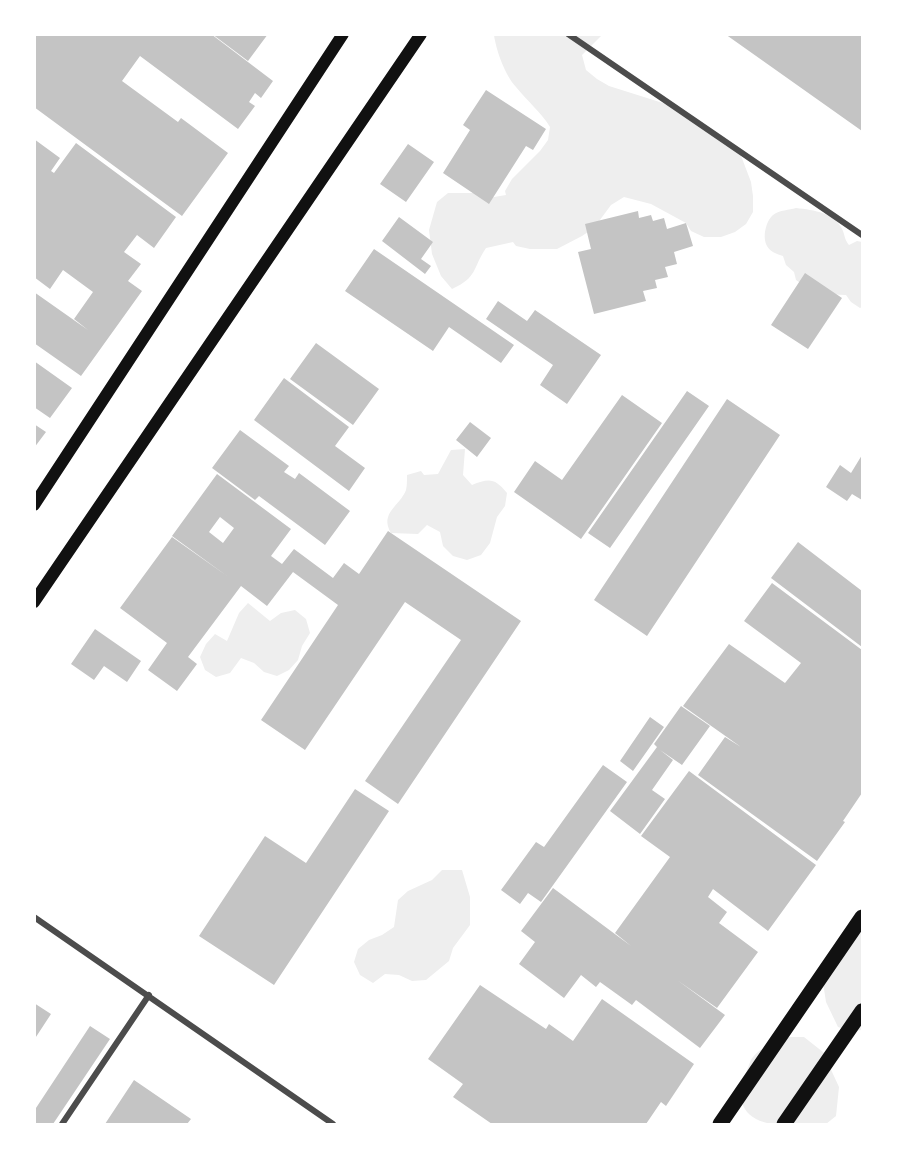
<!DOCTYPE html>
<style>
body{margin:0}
#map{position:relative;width:897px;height:1159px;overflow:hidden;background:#fff;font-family:Manrope,sans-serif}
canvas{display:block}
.frame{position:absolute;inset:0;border:36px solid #fff;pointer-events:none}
</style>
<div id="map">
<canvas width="897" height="1159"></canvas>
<div class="frame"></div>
</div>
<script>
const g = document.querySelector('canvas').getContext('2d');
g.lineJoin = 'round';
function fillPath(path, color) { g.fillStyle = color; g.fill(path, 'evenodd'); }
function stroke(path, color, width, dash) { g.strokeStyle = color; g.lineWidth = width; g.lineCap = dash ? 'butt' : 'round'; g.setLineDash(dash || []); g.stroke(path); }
fillPath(new Path2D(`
 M494,35H602L582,55L586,70L597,79L609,86L666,104L740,153L751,182L753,196V212L746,224L735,232L721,237H704L691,231L686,223L651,204L624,197L611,205L594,228L582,236L557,249H530L516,246L513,242L486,248C472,269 478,277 452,289L441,276L432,254L429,230L437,202L448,193H475L488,198L506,195L505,191L512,179L540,151L548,140L550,127C541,112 527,101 516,87C505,75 496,50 494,35Z
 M796,208C814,210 836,213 843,231C845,237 845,240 849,245L857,241L862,242V307L860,308L851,302L846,295C830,295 808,290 796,280L794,272L786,265L783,256C777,254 770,252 767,246C762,237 766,221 773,215C780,210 789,210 796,208Z
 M465,449L463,475L472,485C489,478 495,478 507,493L505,506L497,517L490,543L481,555L467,560L453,556L443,546L440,532L427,525L418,534L391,533C379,513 400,506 406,490C407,486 407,480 407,475L421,471L424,475L438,474L451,450Z
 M248,603L270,621L281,613L295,610L306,619L310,633L302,646L298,660L289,670L277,676L264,672L254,663L241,658L230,673L216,677L205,670L200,657L206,644L215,634L227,641L239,613Z
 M442,870H462L470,897V925L453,948L449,961L426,980L412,981L399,975L385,974L373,983L360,975L354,962L358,949L369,940L382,935L394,927L398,900L408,891L432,880Z
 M862,932V1030L850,1031L838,1027L826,1002L822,976L853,934Z
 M790,1037H804L828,1056L827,1061L839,1087L836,1116L826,1124C805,1124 775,1129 756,1119C736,1108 740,1088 747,1070C749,1066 750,1060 753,1057C761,1046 778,1042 790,1037Z`), '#eee');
fillPath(new Path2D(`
 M34,34H211L273,81L261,98L255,93L249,102L255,106L238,129L140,56L122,81L178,122L181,118L228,153L182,216L34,107Z
 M212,34H268L248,61Z
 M725,34H862V131Z
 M486,90L546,129L533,150L526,146L489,204L443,173L470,130L463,125Z
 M34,139L60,158L51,171L54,173L76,143L176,217L154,248L137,235L124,252L141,264L128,281L142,291L81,376L34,343V292L88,330L74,319L93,292L63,270L50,289L34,277Z
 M408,144L434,162L406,202L380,184Z
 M638,211L639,218L651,215L653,221L664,218L667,229L686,223L693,246L674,252L677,264L665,267L668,277L655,280L657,288L643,291L646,301L594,314L578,252L591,249L585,224Z
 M399,217L433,242L421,259L431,266L425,274L382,241Z
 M374,249L514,345L501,363L449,327L433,351L345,291Z
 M805,273L842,298L808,349L771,325Z
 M498,301L527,321L535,310L601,355L567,404L540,385L553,365L486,319Z
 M316,343L379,389L353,425L290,379Z
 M34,361L72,388L50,418L34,407Z
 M284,378L349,427L335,446L365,468L349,491L254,420Z
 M687,391L709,406L610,548L588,533Z
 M622,395L662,423L581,539L514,492L535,461L562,480Z
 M727,399L780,435L647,636L594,600Z
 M470,422L491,438L477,457L456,440Z
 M34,424L46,432L34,448Z
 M240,430L289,466L284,472L295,479L299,473L350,511L325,545L259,496L255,500L212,468Z
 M862,455V500L852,494L847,501L826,487L840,465L851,473Z
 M217,474L291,529L271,556L282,564L294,549L333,578L344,563L359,574L388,531L521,621L398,804L365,781L461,640L405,602L305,750L261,720L338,605L293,572L267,606L241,586L188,657L197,664L177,691L148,670L167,643L120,608L172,537L227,576L172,536ZM220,517L234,528L223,543L209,532Z
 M798,542L862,591V647L771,578Z
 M772,583L862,650V793L843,821L845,822L817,861L698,775L725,737L741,747L683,706L729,644L785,683L801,663L744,621Z
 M95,629L141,661L127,682L104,666L94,680L71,664Z
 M681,706L710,726L682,765L660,750L673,760L652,790L665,799L640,834L610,811L657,747L654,744Z
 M650,717L664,727L633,771L620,761Z
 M603,765L627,782L541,902L528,893L520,904L501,890L536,842L544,847Z
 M689,771L816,865L768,931L713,889L708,897L727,912L719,923L758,952L717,1008L677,980L725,1015L700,1048L636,1000L632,1005L600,982L596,987L581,975L564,998L519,964L535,942L521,931L553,888L631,946L615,933L670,857L641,836Z
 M355,789L389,811L274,985L199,936L265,836L306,863Z
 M480,985L546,1029L549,1024L573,1041L602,999L694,1064L666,1106L661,1102L646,1124H492L453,1097L463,1084L428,1059Z
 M34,1003L51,1014L34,1040Z
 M90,1026L110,1039L53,1124H34V1111Z
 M134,1080L191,1119L187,1124H105Z`), '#c4c4c4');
stroke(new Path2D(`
 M568,34L862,235
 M34,917L333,1124
 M62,1124L149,995`), '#4c4c4c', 6);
stroke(new Path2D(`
 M34,505L343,34
 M34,602L421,34`), '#111', 12);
stroke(new Path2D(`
 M720,1124L862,917
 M784,1124L862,1011`), '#111', 15);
</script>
